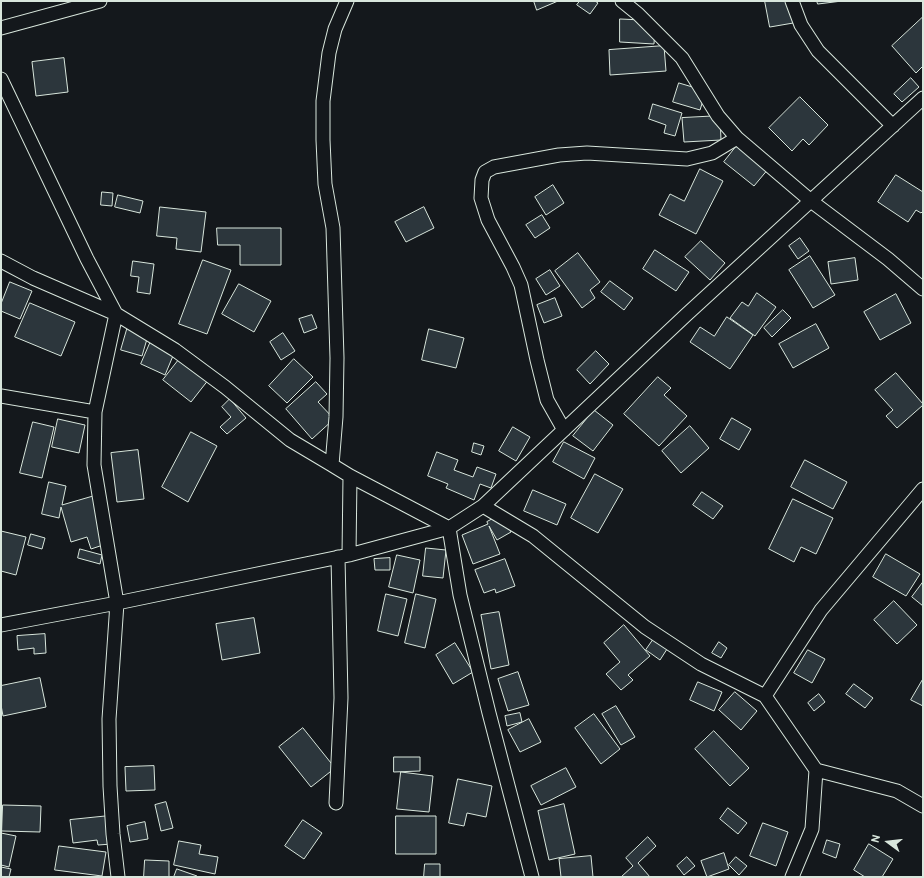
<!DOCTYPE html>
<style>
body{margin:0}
#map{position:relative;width:924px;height:878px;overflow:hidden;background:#14181c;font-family:Overpass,sans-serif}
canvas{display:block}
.frame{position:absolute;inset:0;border:2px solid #d8e6dc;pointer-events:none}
.north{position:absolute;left:868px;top:822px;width:40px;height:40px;-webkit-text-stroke:3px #14181c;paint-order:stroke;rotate:285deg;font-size:11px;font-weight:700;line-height:16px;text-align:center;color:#d8e6dc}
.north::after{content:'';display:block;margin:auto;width:14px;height:18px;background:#d8e6dc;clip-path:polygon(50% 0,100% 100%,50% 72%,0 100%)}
</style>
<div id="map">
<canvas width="924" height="878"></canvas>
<div class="frame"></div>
<div class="north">N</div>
</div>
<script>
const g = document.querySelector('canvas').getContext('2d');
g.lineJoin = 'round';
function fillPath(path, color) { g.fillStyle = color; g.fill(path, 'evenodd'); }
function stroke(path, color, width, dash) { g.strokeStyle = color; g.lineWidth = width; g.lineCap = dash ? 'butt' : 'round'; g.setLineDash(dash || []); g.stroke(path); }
const building = new Path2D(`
 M534,1H558L537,10Z
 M580,1H595L598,3L590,14L577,5Z
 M765,1H795L799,22L770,27Z
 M817,1H842L818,4Z
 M923,17V66L916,73L892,46Z
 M620,19L643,20L655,28L654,44L620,42Z
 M664,46L666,71L610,75L609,50Z
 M64,58L68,92L36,96L32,62Z
 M911,78L919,87L902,102L894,94Z
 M679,83L706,91L700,110L673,102Z
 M800,97L828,125L809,145L803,139L792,151L769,128Z
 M653,104L682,113L675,136L664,133L666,125L649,119Z
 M720,116L721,140L684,142L682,118Z
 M739,143L769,168L754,186L724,162Z
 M700,169L723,181L696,234L659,215L670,194L684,201Z
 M896,175L923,192V211L921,213L916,210L908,222L878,202Z
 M553,185L564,203L546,215L535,197Z
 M102,192L113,193L112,206L101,205Z
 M118,195L143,201L140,213L115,207Z
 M160,207L206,212L201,252L176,249L177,238L157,236Z
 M424,207L434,228L406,242L395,222Z
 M542,215L550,228L535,238L526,225Z
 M217,228H281V265H240V245H218Z
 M800,238L809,251L798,259L789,246Z
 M701,241L725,263L710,280L685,257Z
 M655,250L689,272L676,291L643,269Z
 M578,253L600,282L590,290L595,298L582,308L555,271Z
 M810,256L835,295L813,308L789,270Z
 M855,258L858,280L831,284L828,262Z
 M203,260L231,270L207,334L179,324Z
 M133,261L154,264L150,294L137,292L139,277L131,276Z
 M550,270L560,286L546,295L536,279Z
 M610,281L633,298L624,310L601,292Z
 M10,282L32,291L20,319L1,311V304Z
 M239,284L271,301L254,332L222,314Z
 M757,293L776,307L755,336L730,318L742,302L748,306Z
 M896,294L911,323L880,340L864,312Z
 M555,298L562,316L544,323L537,305Z
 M30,303L75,322L61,356L15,337Z
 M783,310L791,318L772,337L764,328Z
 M312,315L317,328L304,333L299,319Z
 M727,317L753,335L730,369L690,342L700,327L714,336Z
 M816,324L829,348L793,368L779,344Z
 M128,326L149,332L142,356L121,350Z
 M429,329L464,338L456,368L422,360Z
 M283,333L295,351L281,360L270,342Z
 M151,341L175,351L165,375L141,364Z
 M596,351L609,364L590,384L577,370Z
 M181,357L209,379L191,402L163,380Z
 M294,359L313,377L287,403L269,386Z
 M896,373L923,404V405L897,428L886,416L893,410L875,390Z
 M658,377L671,388L664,395L687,416L659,446L624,414Z
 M316,382L327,394L318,402L334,419L312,439L286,409Z
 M230,399L246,418L227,434L220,427L231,417L222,407Z
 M594,410L613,425L593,451L573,436Z
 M732,418L751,429L739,450L720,439Z
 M58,419L85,425L79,453L52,447Z
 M33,422L54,427L42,478L20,473Z
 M690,426L709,448L681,473L662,451Z
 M513,427L530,437L516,461L499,451Z
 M191,432L217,446L188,502L162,487Z
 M564,442L595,458L584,479L553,462Z
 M474,443L484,446L481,455L472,452Z
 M138,450L144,499L117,502L111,453Z
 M437,452L458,460L454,470L473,477L477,467L496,474L491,488L480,484L474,500L446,488L448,484L428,476Z
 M805,460L847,482L833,509L791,487Z
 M595,474L623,489L598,533L571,518Z
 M49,482L66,486L62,505L93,496L106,544L91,549L87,537L71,542L61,507L59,518L42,514Z
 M533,490L566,504L557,525L524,511Z
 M702,492L723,506L713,519L693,505Z
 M793,499L833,518L816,554L801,547L794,562L769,549Z
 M502,514L511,532L497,540L489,526L500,554L473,564L462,535L488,524L487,522Z
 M1,531L26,537L16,575L1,571Z
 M31,534L45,538L42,549L28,545Z
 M426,548L446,550L443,578L423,576Z
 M80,549L102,555L100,564L78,558Z
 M886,554L920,574L906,596L873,577Z
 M397,555L420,560L413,593L389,587Z
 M390,558V570H375L374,559Z
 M505,559L515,586L496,593L495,589L484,593L475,570Z
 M923,582V606L912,597Z
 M386,594L407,599L398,636L378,631Z
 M416,594L436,599L425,648L405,643Z
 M894,601L917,625L897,644L874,620Z
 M499,612L509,665L491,669L481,615Z
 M254,618L260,653L222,660L216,624Z
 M624,625L650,656L628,675L633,680L621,690L606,674L620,662L604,643Z
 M45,634L46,653L34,654V648L18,650L17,636Z
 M655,637L669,646L660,660L646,650Z
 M719,642L727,648L721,658L712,653Z
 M455,643L473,672L453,684L436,655Z
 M808,650L825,659L812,683L794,673Z
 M518,672L529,705L508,711L498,679Z
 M40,678L46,707L3,716L1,705V686Z
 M923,679V706L911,700Z
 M698,682L722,692L714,711L690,700Z
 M854,684L873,698L865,708L846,694Z
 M735,692L757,711L741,730L719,710Z
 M819,694L825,702L814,711L808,703Z
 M616,706L635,737L621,745L602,714Z
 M520,713L522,722L507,726L505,716Z
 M594,714L620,749L601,764L575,728Z
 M529,719L541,742L520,752L508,730Z
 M303,728L335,768L311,787L279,747Z
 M714,731L749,768L730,786L695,749Z
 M394,757H420V771L394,772Z
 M154,766L155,790L126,791L125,767Z
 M566,768L576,787L541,805L531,786Z
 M401,772L433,776L429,812L397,809Z
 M458,779L492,786L486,817L467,813L464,826L449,823Z
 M166,802L173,828L161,831L155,805Z
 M564,804L575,854L549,860L538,811Z
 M3,805L41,806L40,832L2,831Z
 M728,808L747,823L738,834L720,819Z
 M109,816L112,844L98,845L97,840L73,843L70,820Z
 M396,816H436V854H396Z
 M303,820L322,833L304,859L285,846Z
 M145,822L148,839L130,842L127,826Z
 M763,823L788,832L776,866L750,856Z
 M1,833L16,836L9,867L1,865Z
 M648,837L656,846L638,863L650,877H621L633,866L626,858Z
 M827,840L840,844L836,858L823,853Z
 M179,841L201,845L199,854L218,857L215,874L174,865Z
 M869,844L893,859L882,877H865L854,870Z
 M59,846L106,852L102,876L55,870Z
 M724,853L729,869L707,877L701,861Z
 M591,856L593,877H561L559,859Z
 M687,857L695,866L684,875L677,866Z
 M736,857L747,866L739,875L729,865Z
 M145,860L169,861V877H144Z
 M425,864H440V877H424Z
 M1,867L11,869L9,877H1Z
 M177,869L197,876V877H174Z`);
fillPath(building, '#2c363c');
stroke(building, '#d8e6dc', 1);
const minor = new Path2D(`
 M347,1L335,29L329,53L323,101V140L325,184L333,228L337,358L336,417L332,465L350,476L449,528
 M622,1L638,14L682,58L718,116L737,138L811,201L888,259L923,289
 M792,1L801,25L818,51L893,126
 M1,28L100,1
 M1,79L87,259L116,314L95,412L94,465L117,603L109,719L110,786L113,834L118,877
 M1,261L33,278L116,314L175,350L225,387L290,440L332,465
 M1,396L95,412
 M564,430L547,400L537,360L521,285L513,267L488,220L481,198L482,180L485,172L494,167L559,155L587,153L687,159L712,153L737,138
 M483,506L533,536L645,627L701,664L765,696L816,770L812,829L792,877
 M449,528L460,595L489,713L532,877
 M349,555L350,476
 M1,625L117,603L349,555L449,528L483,506L686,315L923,98
 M765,696L821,610L923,489
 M816,770L897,791L923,806
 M336,803L341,698L338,557`);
stroke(minor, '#d8e6dc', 15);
stroke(minor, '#14181c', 13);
</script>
